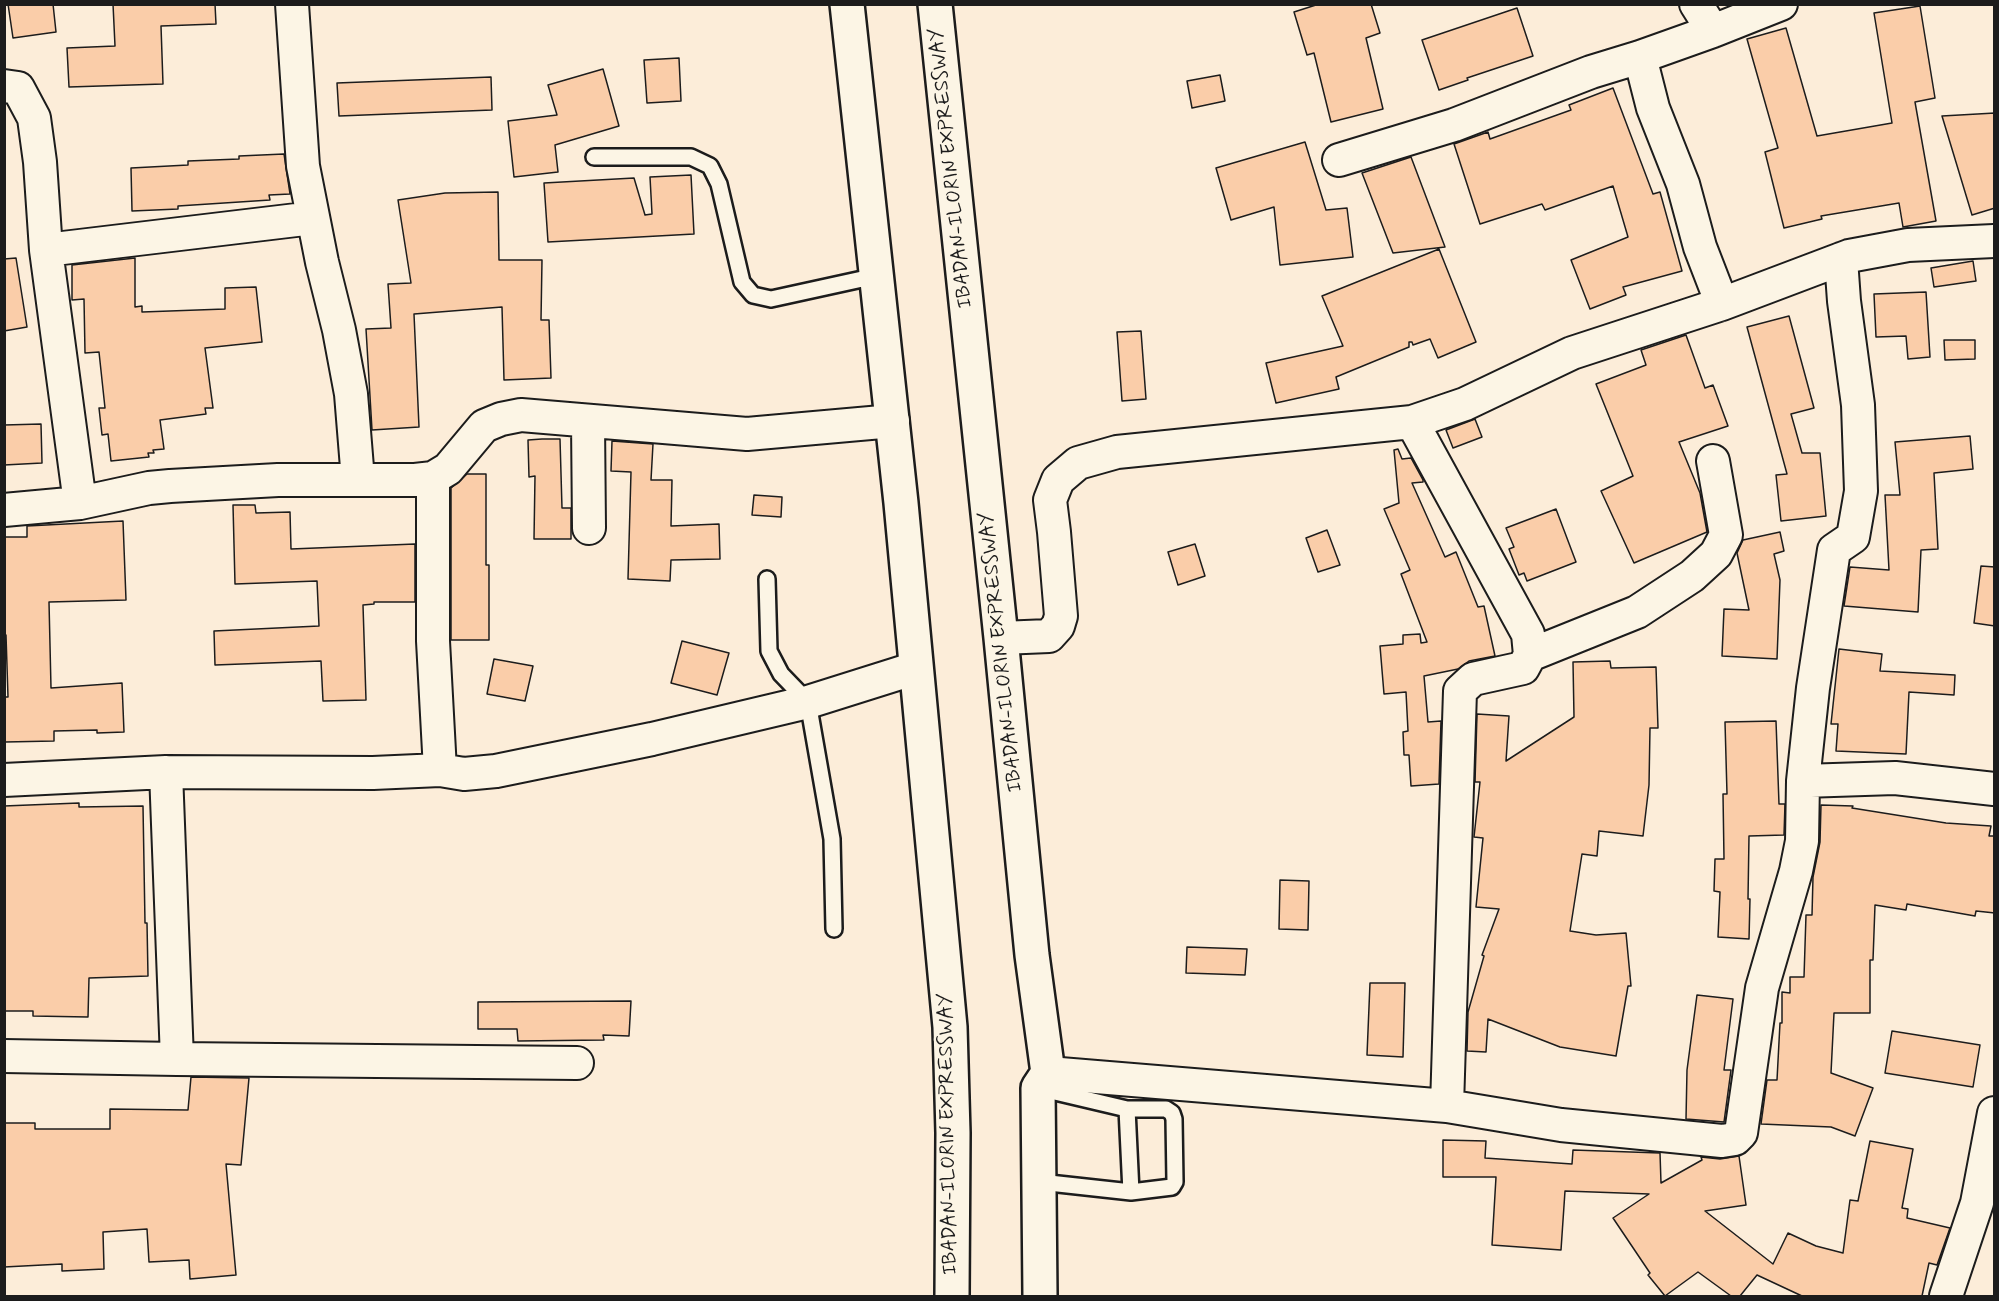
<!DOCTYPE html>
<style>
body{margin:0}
#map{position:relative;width:1999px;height:1301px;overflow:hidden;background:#fcedd9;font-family:Mynerve,sans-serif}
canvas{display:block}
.frame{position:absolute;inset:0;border:6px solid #1c1c1c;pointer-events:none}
</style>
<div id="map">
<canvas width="1999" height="1301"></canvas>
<div class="frame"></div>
</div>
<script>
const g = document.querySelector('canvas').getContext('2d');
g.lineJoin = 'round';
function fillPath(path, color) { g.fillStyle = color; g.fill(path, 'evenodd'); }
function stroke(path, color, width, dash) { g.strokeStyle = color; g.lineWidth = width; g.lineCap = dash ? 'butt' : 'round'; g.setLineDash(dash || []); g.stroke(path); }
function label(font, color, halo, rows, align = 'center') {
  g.font = font + ' Mynerve,sans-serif'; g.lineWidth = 4.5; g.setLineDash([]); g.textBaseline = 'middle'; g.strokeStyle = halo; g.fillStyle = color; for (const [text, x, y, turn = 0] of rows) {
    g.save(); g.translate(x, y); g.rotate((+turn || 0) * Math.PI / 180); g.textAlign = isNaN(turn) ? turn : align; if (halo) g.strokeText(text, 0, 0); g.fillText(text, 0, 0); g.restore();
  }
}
const building = new Path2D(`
 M8,4H53L56,32L13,38Z
 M113,4H215L216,24L161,26L163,84L69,87L67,48L115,46Z
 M1319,4H1371L1380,33L1366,38L1383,109L1331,122L1314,53L1307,55L1294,12Z
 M1920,6L1935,98L1915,102L1936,221L1903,227L1899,203L1821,216L1822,219L1784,228L1765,152L1778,148L1747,39L1786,28L1817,136L1892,123L1874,13Z
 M1517,8L1533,56L1467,78L1468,80L1439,90L1422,40Z
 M679,58L681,101L647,103L644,60Z
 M603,69L619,126L555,145L558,172L514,177L508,121L557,115L548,85Z
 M1220,75L1225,101L1192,108L1187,81Z
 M491,77L492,110L339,116L337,83Z
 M1613,88L1653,194L1660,192L1682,271L1623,287L1626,295L1590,309L1571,260L1628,237L1613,186L1545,210L1542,204L1480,224L1454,144L1488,132L1490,139L1571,110L1569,105Z
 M1995,113V208L1972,215L1942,116Z
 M1305,142L1326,210L1347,208L1353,257L1280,265L1274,207L1231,220L1216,168Z
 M284,154L290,194L269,195L270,200L178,206V209L132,211L131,168L188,165V161L239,159V156Z
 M1411,157L1445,247L1393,253L1362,173Z
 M691,175L694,234L548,242L544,183L634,178L645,215L652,214L650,177Z
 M498,192L499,260H542L541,320H549L551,378L504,380L502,307L414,314L419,427L372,430L366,329L391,328L388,284L411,283L398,200L445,193Z
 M1439,249L1476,342L1438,358L1430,339L1413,345L1412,342H1409V347L1336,377L1339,389L1276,403L1266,363L1343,346L1322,296Z
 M16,258L27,327L4,331V259Z
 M135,258V307L142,306V312L225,309V288L256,287L262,342L205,348L213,408H205L206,414L160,420L164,449L153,450L154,453H148L149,457L111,461L108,434L102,435L99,408H105L99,352L85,353L84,299L72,300V265Z
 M1973,261L1976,281L1934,287L1931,268Z
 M1926,292L1930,357L1908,359L1906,336L1876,337L1874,294Z
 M1789,316L1814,408L1791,414L1802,453H1820L1826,516L1781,521L1776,475L1787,474L1747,327Z
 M1141,331L1146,399L1122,401L1117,332Z
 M1686,335L1705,388L1713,385L1728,426L1679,442L1700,493L1707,532L1634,563L1601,491L1633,476L1596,384L1646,365L1641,350Z
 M1944,340H1975V359L1945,360Z
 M1475,419L1482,437L1453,448L1446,430Z
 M41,424L42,463L4,465V425Z
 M1970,436L1973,469L1934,473L1938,549L1921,550L1918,612L1844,606L1850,567L1889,570L1885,495H1900L1895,442Z
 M542,439H560L562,508H571V539H534L535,476L529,477L528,440Z
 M612,441L653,444L651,480H672L671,526L719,524L720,559L671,560L670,581L628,579L631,472L611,471Z
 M1398,449L1402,459L1411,458L1423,480V482L1412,483L1445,557L1456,552L1478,607L1484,606L1495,656L1469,661L1458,669L1424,676L1428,722L1441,721L1439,784L1411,786L1409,755H1404L1403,732L1408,731L1406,692L1384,694L1380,646L1403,644V635L1420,634L1421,643L1427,642L1401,574L1410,570L1384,509L1399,503L1394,450Z
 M467,474H486V565H489V640H451V488Z
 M754,495L782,497L781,517L752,515Z
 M233,505H255L256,513L290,512L291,549L415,544V602H374V604L363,605L366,700L323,701L321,661L215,665L214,631L319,626L317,581L235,584Z
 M1556,509L1576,562L1527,581L1524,573L1519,575L1509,549L1514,547L1506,528Z
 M123,521L126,600L49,602L51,688L122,683L124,732L97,733V730L54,731V741L5,742L4,697H8L6,635H4V537H27V526Z
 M1327,530L1340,565L1318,572L1306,538Z
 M1780,532L1784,551L1774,554L1780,580L1777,659L1722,656L1724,609L1749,610L1737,553L1743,540Z
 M1195,544L1205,576L1178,585L1168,552Z
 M1981,566L1995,567V626L1974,623Z
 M682,641L729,653L717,695L671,683Z
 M1839,649L1882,654L1880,671L1955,675L1954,695L1909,692L1906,754L1836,751L1838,724H1831Z
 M494,659L533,666L525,701L487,694Z
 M1610,661L1611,668L1656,667L1658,728H1650L1649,785L1643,836L1599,831L1597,856L1582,854L1570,931L1596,935L1626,933L1631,986H1628L1616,1056L1560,1047L1488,1019L1486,1052L1467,1051L1468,1012L1484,956L1482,955L1499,909L1476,907L1483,838L1474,837L1480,782H1475L1477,714L1509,716L1506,761L1574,717L1573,662Z
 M1776,721L1779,804H1785L1784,835L1749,836L1748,899H1750L1749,939L1718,937L1720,892L1714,891L1715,859H1724L1723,794H1727L1725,722Z
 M79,803V807L143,806L145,923H147L148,976L89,978L88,1017L33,1016V1011H4V806Z
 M1821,805L1853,806L1852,808L1946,823L1991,826L1989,836H1995V913L1976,911L1975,916L1907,904L1906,910L1875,905L1873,960H1870V1013H1834L1831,1073L1873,1088L1855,1136L1831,1127L1761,1124L1767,1080H1777L1780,1023H1782V992L1790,993V977H1804L1806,915H1812L1813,877L1820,842Z
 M1280,880L1309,881L1308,930L1279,929Z
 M1187,947L1247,949L1245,975L1186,973Z
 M1370,983H1405L1403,1057L1367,1055Z
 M1697,995L1733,999L1724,1070H1731L1724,1122L1686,1119L1687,1070Z
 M631,1001L629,1036L603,1035L604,1040L518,1041L517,1029H478V1002Z
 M1892,1031L1980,1045L1973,1087L1885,1073Z
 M191,1077L249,1078L241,1165L226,1164L236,1275L190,1279L189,1260L149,1262L147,1229L103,1232L104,1269L62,1271V1264L4,1267V1123H35V1129H110V1109L188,1110Z
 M1443,1140L1486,1141L1485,1158L1572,1164L1573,1150L1660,1153L1661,1183L1702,1160L1701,1157L1720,1159L1739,1156L1746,1205L1705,1211L1773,1264L1788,1233L1816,1246L1843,1253L1850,1200L1858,1201L1870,1141L1913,1149L1902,1208L1908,1209L1907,1218L1950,1228L1937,1265L1929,1263L1922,1296H1802L1757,1275L1740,1296H1731L1698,1272L1665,1296L1648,1275L1650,1273L1613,1218L1649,1194L1565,1191L1561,1250L1492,1245L1496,1177H1443Z`);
fillPath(building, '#facda9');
stroke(building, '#1c1c1c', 1.5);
const service = new Path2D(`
 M594,157H691L710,166L719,184L742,282L753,295L771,299L876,276
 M767,579L769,651L781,674L808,702L832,839L834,929
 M1038,1088L1127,1109L1131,1192L1040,1182
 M1127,1109H1166L1172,1113L1174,1119L1175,1182L1172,1187L1131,1192`);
const minor = new Path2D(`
 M292,4L303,166L322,262L339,330L351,394L358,480
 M1696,4L1713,31L1781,4
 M1640,57L1713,31
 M4,86L18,88L34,118L40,162L46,250L80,503
 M1339,160L1454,125L1591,72L1640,57L1653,108L1683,184L1700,247L1722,304
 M46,250L313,218
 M588,422L589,528
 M1412,422L1528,634L1530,655L1523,668L1473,679L1460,691L1447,1106
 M433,478V641L440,770
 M4,510L80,503L149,488L170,486L278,480H415L433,478L448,469L484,426L501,419L521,415L747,434L893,421
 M1001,638L1049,636L1058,626L1061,616L1054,532L1050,500L1058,480L1078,463L1117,452L1412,422L1465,404L1572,353L1722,304L1849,256L1908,245L1994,241
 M1530,655L1637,612L1692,576L1716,554L1726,535L1713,461
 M4,780L166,772L373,773L440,770L464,774L496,771L652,739L808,702L916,668
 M1803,781L1895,778L1994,789
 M4,1056L177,1059L166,772
 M177,1059L577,1063
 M1048,1073L1447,1106L1561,1125L1722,1141L1735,1139L1741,1133L1762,988L1796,871L1802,841L1803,781L1813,688L1834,550L1853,537L1861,491L1858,405L1844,301L1841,259
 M1946,1296L1977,1203L1994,1113`);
const motorway = new Path2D(`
 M847,4L901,503L950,1027L953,1133L952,1296
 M935,4L1001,638L1032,955L1048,1073L1038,1088L1040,1296`);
stroke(service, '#1c1c1c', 20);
stroke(minor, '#1c1c1c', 36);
stroke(motorway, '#1c1c1c', 38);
stroke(service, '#fcf5e5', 15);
stroke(minor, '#fcf5e5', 32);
stroke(motorway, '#fcf5e5', 33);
label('20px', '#1c1c1c', '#fcf5e5', [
 ["IBADAN-ILORIN EXPRESSWAY",952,168,-96],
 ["IBADAN-ILORIN EXPRESSWAY",1002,652,-96],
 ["IBADAN-ILORIN EXPRESSWAY",949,1134,-91]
]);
</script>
